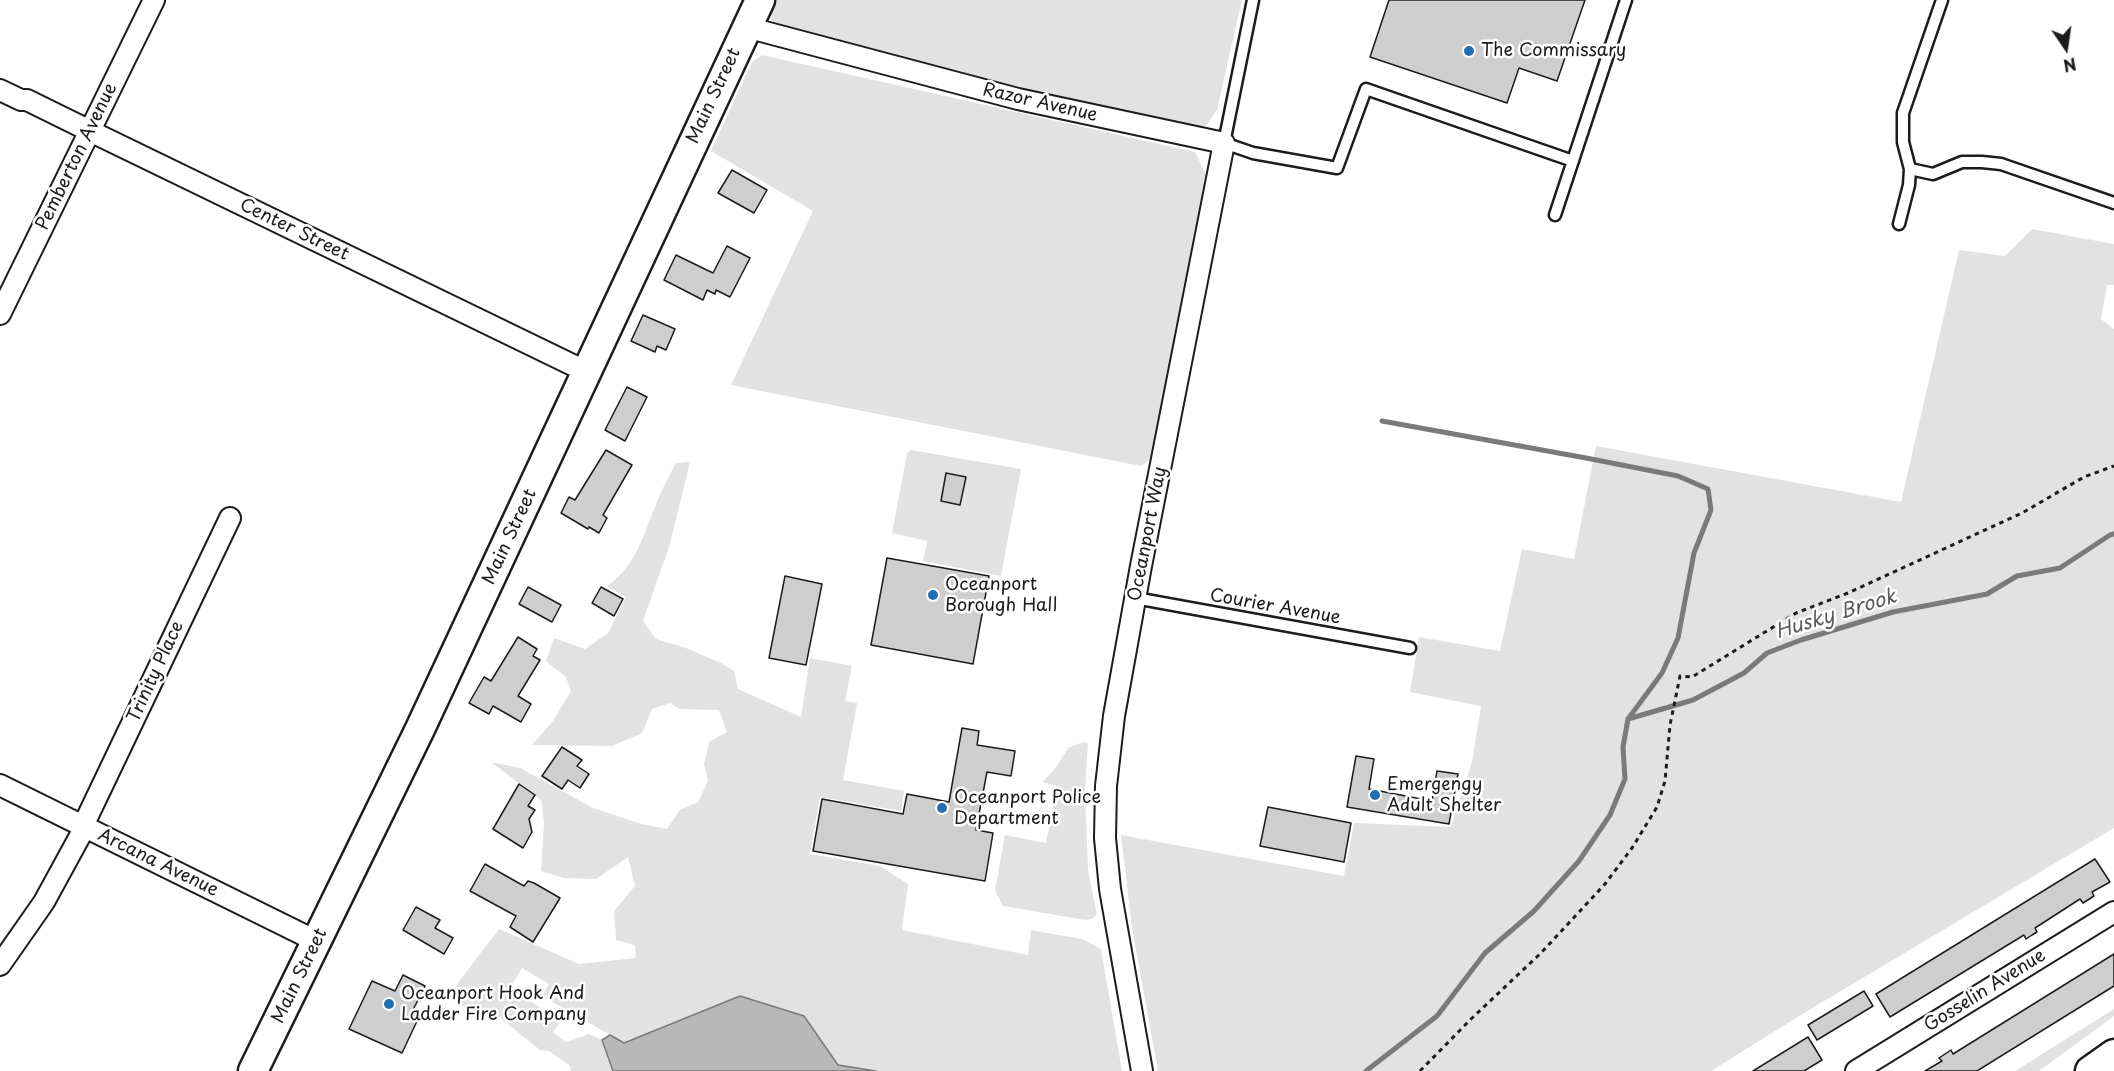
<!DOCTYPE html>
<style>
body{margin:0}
#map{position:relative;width:2114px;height:1071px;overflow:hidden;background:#fff;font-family:"Playpen Sans",sans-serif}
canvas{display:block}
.north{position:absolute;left:2036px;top:18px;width:60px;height:60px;-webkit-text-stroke:4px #fff;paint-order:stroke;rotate:167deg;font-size:16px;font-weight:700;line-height:24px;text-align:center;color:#1c1c1c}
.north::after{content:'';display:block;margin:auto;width:21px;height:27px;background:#1c1c1c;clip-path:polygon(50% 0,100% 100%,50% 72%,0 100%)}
</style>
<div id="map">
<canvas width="2114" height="1071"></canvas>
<div class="north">N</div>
</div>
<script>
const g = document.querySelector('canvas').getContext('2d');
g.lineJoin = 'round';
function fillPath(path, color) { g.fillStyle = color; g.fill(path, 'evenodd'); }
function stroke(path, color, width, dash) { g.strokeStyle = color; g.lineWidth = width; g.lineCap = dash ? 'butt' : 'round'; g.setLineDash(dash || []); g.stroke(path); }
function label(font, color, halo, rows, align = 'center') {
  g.font = font + ' "Playpen Sans",sans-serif'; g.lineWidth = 5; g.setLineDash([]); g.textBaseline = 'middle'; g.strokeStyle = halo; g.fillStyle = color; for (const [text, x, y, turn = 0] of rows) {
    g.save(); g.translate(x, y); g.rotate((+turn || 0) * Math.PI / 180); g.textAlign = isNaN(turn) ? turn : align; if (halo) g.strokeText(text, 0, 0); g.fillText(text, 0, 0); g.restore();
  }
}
fillPath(new Path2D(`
 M777,0H1242L1217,110L1205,127L1194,129L780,33C767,22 771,13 777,0Z
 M762,55L1195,152L1206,175L1153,458L1141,466L731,385L813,211L711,151L752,62Z
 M2032,229L2114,244V285H2107L2101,319L2114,329V828L1804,1013L1711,1071H1158L1132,928L1121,835L1344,876L1354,823L1451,827L1472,762L1481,706L1410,692L1419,637L1500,651L1522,549L1574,559L1596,446L1901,502L1959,250L2005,256Z
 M911,450L1021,469L1001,576L923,561L927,541L892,533L907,453Z
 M690,462L669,547L643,621L656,639L686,648L721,663L734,671L738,689L801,717L810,658L852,666L845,701L857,703L843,780L904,791L901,811L820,797L810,854L880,866L908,884L902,930L1028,955L1031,930L1082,939L1101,949L1122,1071H876L838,1065L804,1016L624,1043L542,996L549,984L522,968L510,988L561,1021L553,1032L566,1042L589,1034L602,1040L613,1071H571L570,1066L549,1051L540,1050L497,1015H473L452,995L460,980L499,929L579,964L636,958L635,945L616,940L614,911L635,886L628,857L596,879L564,878L541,871L544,822L541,800L491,762L520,768L593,808L641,824L667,829L680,810L698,802L708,781L704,764L709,742L727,732L719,710L679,709L670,703L652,709L642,733L612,746L532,745L553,721L571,691L566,677L546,661L554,638L585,649L608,633L626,597L607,586C638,565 645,529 659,497C664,485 670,474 676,463Z
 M1083,742L1088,743L1085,790L1088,870L1097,915L1092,919L1085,920L1003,906L995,890L1005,835L1046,843L1057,786L1043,782L1057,766L1068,748Z
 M2114,1009V1016L2039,1071H2015Z`), '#e2e2e2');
const water = new Path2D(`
 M740,996L804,1016L838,1065L876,1071H613L602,1040L610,1035L624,1043Z`);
fillPath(water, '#b8b8b8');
stroke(water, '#7a7a7a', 1.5);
stroke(new Path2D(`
 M1382,421L1586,458L1678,476L1708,489L1711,510L1694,553L1678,638L1662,673L1628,719
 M1366,1071L1437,1016L1485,953L1534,911L1579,861L1610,815L1625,779L1623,747L1628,719L1693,700L1744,673L1767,653L1801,640L1893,612L1987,594L2017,576L2060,568L2110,535L2114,534`), '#7a7a7a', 5);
const building = new Path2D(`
 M1389,0H1585L1557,81L1519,68L1507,103L1370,57Z
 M732,170L767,190L754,213L718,193Z
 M727,246L750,258L730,297L716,290L715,294L707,290L703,300L664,280L676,255L713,273Z
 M643,315L675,329L666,350L657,346L655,352L631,341Z
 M627,387L647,397L625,441L605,430Z
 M606,450L632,465L603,515L607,518L599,533L589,527L588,529L561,513L569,497L575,500Z
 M946,473L966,477L960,505L941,501Z
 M887,558L989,576L973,664L871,645Z
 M785,576L822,584L806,665L769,658Z
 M528,587L561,605L552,622L519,604Z
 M601,587L623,599L614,616L592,603Z
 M518,637L537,649L533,656L540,660L518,696L531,704L521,722L493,706L489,714L469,703L484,677L491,681Z
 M962,728L979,731L977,745L1015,751L1011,776L987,772L976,830L993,833L985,881L813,851L822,799L903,814L907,794L949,802Z
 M562,747L582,760L577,766L589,774L580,788L568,780L562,789L542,776Z
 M1356,756L1374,759L1369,789L1432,801L1437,771L1458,774L1449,824L1347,807Z
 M519,784L535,795L528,806L535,810L529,819L532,832L523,848L493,829Z
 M1268,807L1351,823L1344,862L1260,846Z
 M2095,859L2110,882L2092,892L2094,896L2083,903L2080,899L2035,928L2037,932L2032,935L2026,939L2024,935L1890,1017L1876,994Z
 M485,864L524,886L528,881L534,883L560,898L533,942L510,927L516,916L470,891Z
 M416,907L440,920L435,928L453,938L444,954L403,930Z
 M2114,954V986L1977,1071H1925L1942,1061L1939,1058L1951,1050L1953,1054Z
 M403,975L425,986L410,1016L418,1019L402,1053L349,1029L372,981L395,991Z
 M1864,991L1873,1006L1817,1040L1808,1025Z
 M1808,1037L1822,1060L1804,1071H1753Z`);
fillPath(building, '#cecece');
stroke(building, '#1c1c1c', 1.5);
const lane = new Path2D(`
 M1253,0L1224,143L1253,153L1337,168L1366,89L1573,161
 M1910,169L1933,174L1962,162H1982L2001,164L2114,203
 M1555,215L1626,0
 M1899,224L1909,185L1910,169L1903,142V113L1942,0
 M1135,598L1410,648`);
const street = new Path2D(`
 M746,27L1018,99L1224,143L1141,566L1114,716L1106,786L1105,838L1110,889L1142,1071
 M0,90L21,100H27L90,131L587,372
 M0,314L154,0
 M0,785L316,941
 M0,965L44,902L80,836L83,826L230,518
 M1856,1071L2114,912`);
const secondary = new Path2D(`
 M253,1071L420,729L760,0
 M2090,1071L2114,1054`);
stroke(lane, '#1c1c1c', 15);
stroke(street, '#1c1c1c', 24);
stroke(secondary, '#1c1c1c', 33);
stroke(new Path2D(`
 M1420,1071L1471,1019L1541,953L1605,884L1632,848L1657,807L1665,781L1670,725L1680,676L1692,677L1796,613L1848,593L2022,513L2084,477L2114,466`), '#1c1c1c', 3, [4.5, 4.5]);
stroke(lane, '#fff', 10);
stroke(street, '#fff', 20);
stroke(secondary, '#fff', 28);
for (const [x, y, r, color] of [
 [1469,51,6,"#1f6fb2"],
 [933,595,6,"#1f6fb2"],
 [1375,795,6,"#1f6fb2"],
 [942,808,6,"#1f6fb2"],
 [389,1004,6,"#1f6fb2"]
]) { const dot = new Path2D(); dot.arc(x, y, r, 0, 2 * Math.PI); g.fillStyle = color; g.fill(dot); stroke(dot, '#fff', 2); }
label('18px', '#1c1c1c', '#fff', [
 ["The Commissary",1481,51],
 ["Oceanport",945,585],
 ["Borough Hall",945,606],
 ["Emergengy",1387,785],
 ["Adult Shelter",1387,806],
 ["Oceanport Police",954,798],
 ["Department",954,819],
 ["Oceanport Hook And",401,994],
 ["Ladder Fire Company",401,1015]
], 'left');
label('18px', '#1c1c1c', '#fff', [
 ["Main Street",714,96,-65],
 ["Razor Avenue",1040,103,13],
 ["Pemberton Avenue",77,157,-64],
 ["Center Street",294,230,26],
 ["Oceanport Way",1148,534,-79],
 ["Main Street",510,537,-65],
 ["Courier Avenue",1275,607,10],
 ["Trinity Place",156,672,-65],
 ["Arcana Avenue",158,863,26],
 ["Main Street",300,976,-64],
 ["Gosselin Avenue",1985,991,-32]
]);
label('italic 20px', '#5a5a5a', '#fff', [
 ["Husky Brook",1836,615,-17]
]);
</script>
